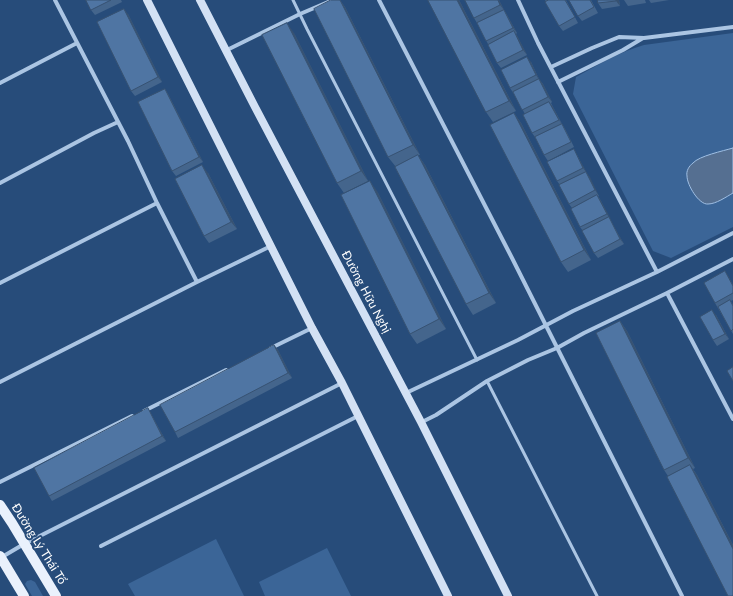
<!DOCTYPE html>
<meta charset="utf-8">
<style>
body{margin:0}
canvas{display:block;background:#274c7a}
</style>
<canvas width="733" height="596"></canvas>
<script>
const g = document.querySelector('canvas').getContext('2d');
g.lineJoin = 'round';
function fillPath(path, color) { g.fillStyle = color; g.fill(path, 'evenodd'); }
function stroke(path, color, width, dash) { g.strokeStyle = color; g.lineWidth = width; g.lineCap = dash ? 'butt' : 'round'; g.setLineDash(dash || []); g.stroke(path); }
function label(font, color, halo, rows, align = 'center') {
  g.font = font + ' Lato,sans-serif'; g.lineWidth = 4; g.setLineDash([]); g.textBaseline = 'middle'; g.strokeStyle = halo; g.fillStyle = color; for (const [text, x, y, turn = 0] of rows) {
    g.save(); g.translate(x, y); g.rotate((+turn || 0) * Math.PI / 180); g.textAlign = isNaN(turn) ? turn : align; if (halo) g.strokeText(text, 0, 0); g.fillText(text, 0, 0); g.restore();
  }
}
fillPath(new Path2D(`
 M733,33V227L671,258L653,251L573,94L576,77C598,65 619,52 644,45Z
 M216,539L244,596H135L128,584Z
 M327,548L351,596H265L259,582Z
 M31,580L35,582L43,596H32L25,584L27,581Z`), '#3b6597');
const water = new Path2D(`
 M733,148V193C726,197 716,204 708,204C699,205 687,185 687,176C686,171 689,166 693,163C699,156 723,151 733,148Z`);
fillPath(water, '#556f91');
stroke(water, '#9fbfe4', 1);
stroke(new Path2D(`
 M293,0L307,29L477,360
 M487,381L597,596`), '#abc5e3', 3);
stroke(new Path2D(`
 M55,0L128,141L157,203L197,282
 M379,0L512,258L682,596
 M518,0L538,43L657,272
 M227,50L300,14L333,0
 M551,67L592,48L619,37L644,38L733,27
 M558,82L623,50L643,38
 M0,83L77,43
 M0,183L94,133L118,122
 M0,283L157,203
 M667,293L733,419
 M271,348L312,328
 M0,382L197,282L271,246
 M406,393L518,340L573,311L657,272L733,233
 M144,411L226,370
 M422,422L436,415L487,381L528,360L557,348L584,333L667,293L733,259
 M0,482L132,416
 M101,546L358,416
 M2,557L24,544L342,383`), '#abc5e3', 4);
stroke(new Path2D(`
 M147,0L312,328L342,383L448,596
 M200,0L255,107L421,422L508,596`), '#d3e1f4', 8);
stroke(new Path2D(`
 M0,505L12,523L56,596
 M0,556L24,596`), '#eaf1fc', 10);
fillPath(new Path2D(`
 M86,0H121L122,2L95,15L91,10Z
 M331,0H340L345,7L420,155H418L425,165L496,303L473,315L466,304L396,167L388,157Z
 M428,0H459L516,111L493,122L486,112Z
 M499,0L504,10L507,15L517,33L516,34L527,55L501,68L497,63L488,44L477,23L474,18Z
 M545,0H566L578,23L563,31L559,26Z
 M591,0L598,13L582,21L578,16Z
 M619,0L620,6L602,9L598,3Z
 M624,0H645L646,3L628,6Z
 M649,0H669L651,3Z
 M128,14L162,82L135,96L131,91Z
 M294,33L368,181L344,193L337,183Z
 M531,62L539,79L543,84L552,102L551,103L553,107L562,124L565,129L574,147L548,161L544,155L535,137L532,133L525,114L514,94L510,88Z
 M165,89L168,94L203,162L176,176L172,171Z
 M514,113L521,123L591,260L568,272L561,262Z
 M577,155L599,196H598L601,201L610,220L624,244L598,258L594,253L583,231L580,227L572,208L569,204L560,185L557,181Z
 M208,173L237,229L209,243L204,236Z
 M377,191L446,329L417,344L410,334Z
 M725,271L733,285V300L731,301L733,305V334L715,303Z
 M716,315L729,339L717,346L713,340Z
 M620,321L627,331L695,468L693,469L697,475L733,545V596L668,476L664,470Z
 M274,345L278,350L292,378L178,438L175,432Z
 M148,408L151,414L166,441L52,501L49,496Z`), '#44658c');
fillPath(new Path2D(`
 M340,0L345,7L420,155L413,145Z
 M457,0H459L516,111L509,101Z
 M498,0H499L504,10L500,5Z
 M616,0H619L620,6L616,1Z
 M124,9L128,14L162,82L158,77Z
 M504,10L507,15L517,33L513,28Z
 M287,23L294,33L368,181L361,171Z
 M514,31L518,37L527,55L523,50Z
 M527,57L531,62L540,81L536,75Z
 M539,79L543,84L552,102L548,97Z
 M165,89L168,94L203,162L199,157Z
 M549,102L553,107L562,125L559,120Z
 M514,113L521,123L591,260L584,250Z
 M574,149L577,155L587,173L583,168Z
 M418,155L425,165L496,303L489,293Z
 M202,165L208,173L237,229L231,222Z
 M586,172L590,177L599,196L595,190Z
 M370,181L377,191L446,329L439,319Z
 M597,195L601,201L611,219L607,214Z
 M609,217L612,223L624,244L620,239Z
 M725,271L729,277L733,285V286Z
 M712,310L716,315L729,339L725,334Z
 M620,321L627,331L695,468L688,458Z
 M274,345L278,350L292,378L288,373Z
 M148,408L151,414L166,441L162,436Z
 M690,465L697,475L733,545V549Z`), '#375272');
const building = new Path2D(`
 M86,0H111L91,10Z
 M331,0H340L413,145L388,157L314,9Z
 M428,0H457L509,101L486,112Z
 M465,0H498L500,5L474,18Z
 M549,0H565L575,17L559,26L545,2Z
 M569,0H590L594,7L578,16Z
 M598,0H616V1L598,3Z
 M124,9L158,77L131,91L97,22Z
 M504,10L513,28L486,41L477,23Z
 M287,23L361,171L337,183L262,35Z
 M514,31L523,50L497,63L488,45Z
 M527,57L536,75L510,88L501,70Z
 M539,79L548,97L522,110L513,92Z
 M165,89L199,157L172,171L138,102Z
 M549,102L559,120L532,133L523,115Z
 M514,113L584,250L561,262L490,125Z
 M562,124L571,142L544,155L535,137Z
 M574,149L583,168L557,181L547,162Z
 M418,155L489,293L466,304L395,167Z
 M202,165L231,222L204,236L175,179Z
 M586,172L595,190L569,204L559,185Z
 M370,181L439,319L410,334L341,195Z
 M597,195L607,214L580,227L571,209Z
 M609,217L620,239L594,253L582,231Z
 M725,271L733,286V293L715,303L704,283Z
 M730,300L733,306V329L731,331L718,307Z
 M712,310L725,334L713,340L700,317Z
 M620,321L688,458L664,470L596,333Z
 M274,345L288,373L175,432L160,405Z
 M733,367V381L727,371Z
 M148,408L162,436L49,496L34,468Z
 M690,465L733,549V596H728L667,477Z`);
fillPath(building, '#4f75a3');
stroke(building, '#375272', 1);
label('12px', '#fff', '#274c7a', [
 ["Đường Hữu Nghị",366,292,62],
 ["Đường Lý Thái Tổ",39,544,58]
]);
</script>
